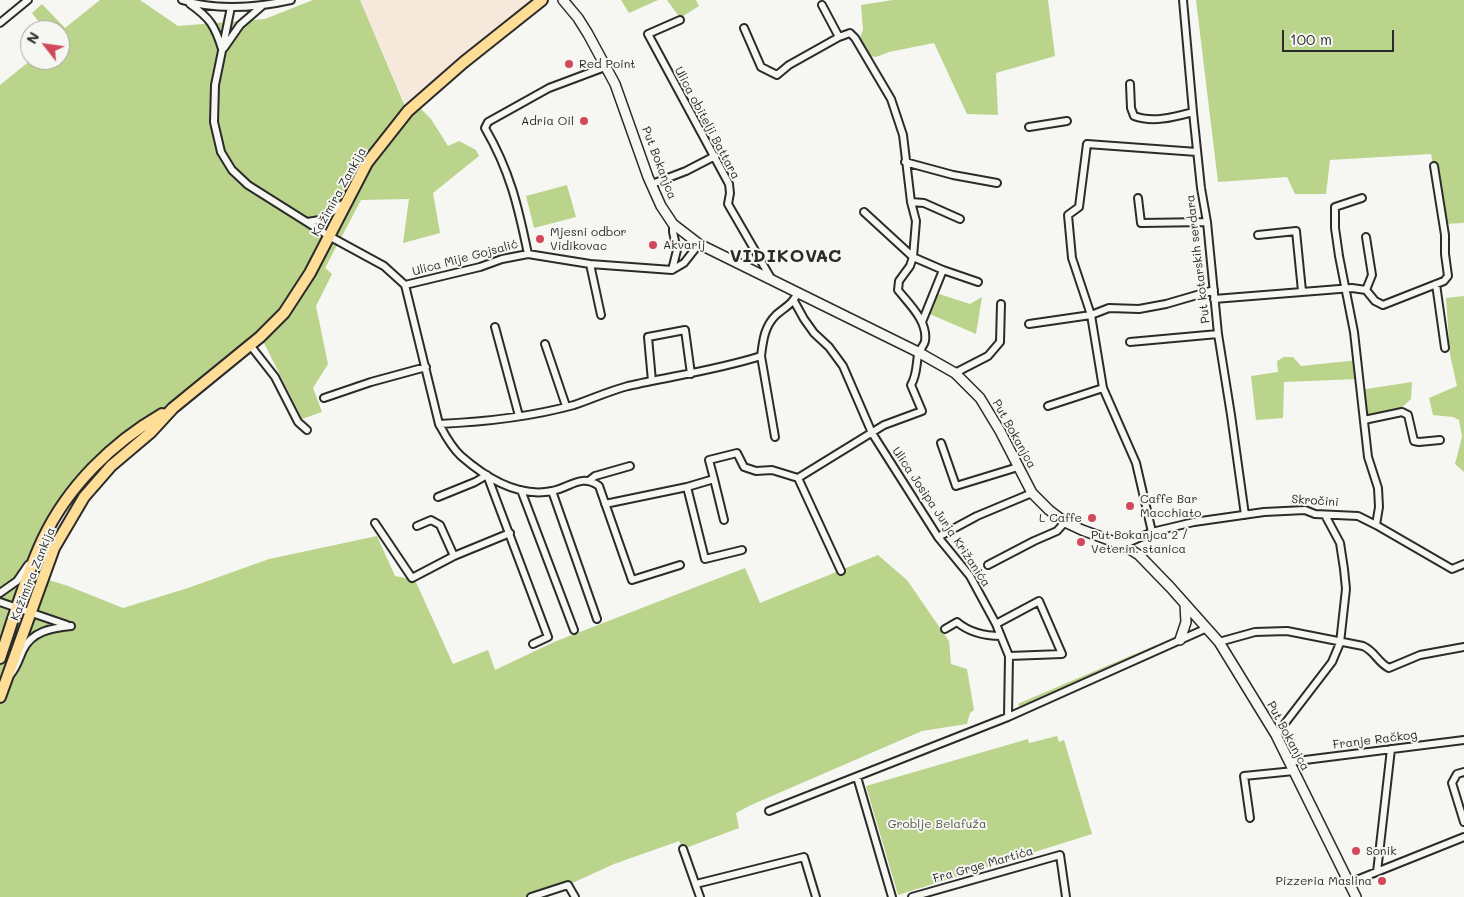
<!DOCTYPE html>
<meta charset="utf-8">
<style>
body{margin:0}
#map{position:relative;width:1464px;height:897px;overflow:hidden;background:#f6f6f2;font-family:Mali,sans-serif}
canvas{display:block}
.north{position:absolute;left:20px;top:20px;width:50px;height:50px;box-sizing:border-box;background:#f6f6f2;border:1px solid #a5a5a2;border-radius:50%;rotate:300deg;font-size:14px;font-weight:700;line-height:20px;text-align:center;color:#2b2b2b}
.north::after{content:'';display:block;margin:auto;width:18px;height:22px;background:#d1495b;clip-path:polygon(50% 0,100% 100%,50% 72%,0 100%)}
.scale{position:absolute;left:1282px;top:30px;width:112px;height:22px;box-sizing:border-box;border:2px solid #2b2b2b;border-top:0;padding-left:6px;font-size:15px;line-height:18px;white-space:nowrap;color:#2b2b2b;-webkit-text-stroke:4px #f6f6f2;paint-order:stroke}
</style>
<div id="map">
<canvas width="1464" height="897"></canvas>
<div class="north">N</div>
<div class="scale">100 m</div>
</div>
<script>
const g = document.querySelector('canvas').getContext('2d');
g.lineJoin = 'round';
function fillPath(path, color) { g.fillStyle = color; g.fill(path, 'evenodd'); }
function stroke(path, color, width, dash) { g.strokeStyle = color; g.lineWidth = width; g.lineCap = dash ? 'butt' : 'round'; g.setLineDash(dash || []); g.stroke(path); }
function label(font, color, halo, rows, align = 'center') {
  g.font = font + ' Mali,sans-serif'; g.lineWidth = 4; g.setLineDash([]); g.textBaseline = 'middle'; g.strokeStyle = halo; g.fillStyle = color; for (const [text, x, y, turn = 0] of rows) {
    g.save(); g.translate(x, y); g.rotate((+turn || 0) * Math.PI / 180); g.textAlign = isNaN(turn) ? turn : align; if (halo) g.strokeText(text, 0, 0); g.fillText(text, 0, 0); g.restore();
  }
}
fillPath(new Path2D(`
 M360,0H543L408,111Z`), '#f6e8db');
fillPath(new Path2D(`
 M100,0H140L178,26L265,19L313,0H360L407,111L421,109L431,119L448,146L459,141L476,150L479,156L433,193L440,233L403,243L409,199L361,200L325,268L332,274L316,306L328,364L313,388L322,412L302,419L261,337L173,408L144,425L74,488L30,574L68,586L123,608L188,588L269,559L377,536L395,576L415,580L453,664L488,650L495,670L554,642L745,568L760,603L878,555L907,580L949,641L951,664L967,669L974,710L970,713L967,724L922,731L751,805L736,813L739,828L683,849L679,841L614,864L568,885L531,897H0V85L31,60H60V30H45L32,13L42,4L65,28Z
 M621,0H658L629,13Z
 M667,0H696L699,6L680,18Z
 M893,0H1048L1055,56L996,73L998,115L967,114L934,43L889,52L876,57L869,56L859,40L863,30L861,5Z
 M1196,0H1464V223L1444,224L1431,154L1330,160L1326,194H1295L1287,177L1218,182Z
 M567,185L576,217L534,228L526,196Z
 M933,292L970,304L982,297L976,334L925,312Z
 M1464,296V472L1455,464L1462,437L1459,420L1453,417L1433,415L1429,398L1457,386L1450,355L1446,298Z
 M1284,357H1293L1301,366L1358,360L1359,379L1284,382L1283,418L1256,420L1251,376L1278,372L1277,361Z
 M1412,382L1411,399L1398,411L1363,416L1360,390Z
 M1156,645L1159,647L1024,708L1019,706L1018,704L1022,702Z
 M1057,736L1059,742L1064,740L1092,834L898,895L866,786L1028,739L1029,743Z`), '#bad48b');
const minor = new Path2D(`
 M182,0C217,11 255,8 291,0
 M1183,0L1193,112L1201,188L1207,222L1218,334L1231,415L1245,515
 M190,4C210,18 215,26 222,49
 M822,5L839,37L850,33L855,38L891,99L903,135L911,202L916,221L913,257L910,266L899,281L898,290C909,304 928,321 925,341C924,346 919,350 918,355C916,366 917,375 911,385L922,411L884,425L798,478L841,571
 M231,7L215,85L214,122L221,152L232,170L248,185L329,236L384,266L405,285L439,424C484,422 530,417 574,405C592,399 609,391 628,386C672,376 717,370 761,356C763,341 764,327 776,315C785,307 793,304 798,292
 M680,20L648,34L729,184L730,193L728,204L772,280
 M0,23L28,0
 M744,28L761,67L777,75L789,65L839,37
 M224,48L240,25L262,6
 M1130,84L1131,108L1134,116C1153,123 1174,117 1193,112
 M1029,127L1067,121
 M905,162L953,175L997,183
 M652,184L686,171L715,156
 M1138,198L1141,223L1207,222
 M1362,198L1335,207V228L1339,256L1354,332L1368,457L1378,488L1379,507L1376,525
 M911,202L924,203L960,219
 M864,212L913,257L943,270L922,322
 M307,222L320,220L346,202
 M1258,235L1296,231L1302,291
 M528,254C518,206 510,171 485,128L488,122L549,88L605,67
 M590,264L601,315
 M672,270L677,250L673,232V224
 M943,270L978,282
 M1436,284L1445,348
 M405,285L480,267L502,259L528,254L590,264L672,270L684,263L699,244
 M1366,290L1372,275L1366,237
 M1214,299L1352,288L1366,290L1375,301L1383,305L1444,281L1448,276L1445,254V235L1434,166
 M794,301L804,319L814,333L829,347L843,366L872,433L938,537L970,576L996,624L1009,656L1008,717
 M1029,324L1091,315L1109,308L1139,309L1166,304L1214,290
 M495,327L519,416
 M1130,342L1218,334
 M545,344L566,406
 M250,345L275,377L298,422L307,430
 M761,356L775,437
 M955,373L988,356L1000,342L1001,304
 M652,381L648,337L685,330L691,374
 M324,398L371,382L426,367
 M1048,406L1103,388
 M1364,420L1402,412L1408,415L1414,441L1419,442L1440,440
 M439,424C445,435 451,447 461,456C485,477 518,498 552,491C570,488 581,473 599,486L632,580L680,565
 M941,443L956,486L1018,467
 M714,479L724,520
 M590,480L595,476L630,466
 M687,487L714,479L709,460L737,453L744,467L756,471L772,470L798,478
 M521,490L574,630
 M552,491L597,619
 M438,497L475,482L487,475L548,637L533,644
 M605,504L687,487L705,559L742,550
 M375,523L412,578L454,556
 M417,526L431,520L440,525L454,556L510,533
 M1152,532L1136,463L1103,388L1091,315L1072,258L1068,215L1079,207L1087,144L1197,152
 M938,537L977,516L1032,493
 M1123,545L1152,532L1194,522L1264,512L1305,510L1315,514L1358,516L1376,525L1452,569L1464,564
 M988,565L1034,541L1057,531L1065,522
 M0,593L17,581L28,565
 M0,602L67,625
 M996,624L1039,601L1062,654L1009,656
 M945,629L957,622C970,633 985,636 1001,636
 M1219,642L1255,632L1287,631L1363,646C1376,652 1377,662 1389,668L1420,655L1464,647
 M11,674C17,667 19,659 23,650C32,631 52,628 71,626
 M1276,735L1332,662L1340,643L1346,589L1344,569L1340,543L1325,515
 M1289,762L1464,740
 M1464,772L1457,774L1452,783L1464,822
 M857,777L892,897
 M769,811L1008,717L1207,628
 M1250,818L1244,776L1294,771
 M683,849L700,897
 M1377,872L1391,749
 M1349,883L1464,837
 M696,884L804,857L816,897
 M531,897L568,885L575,897
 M912,897L1060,855L1066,897`);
const secondary = new Path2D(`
 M563,0L578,18L588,34L615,84L648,177L661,206L673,224L699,244L918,352L955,373L980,398L1000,431L1032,493L1049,510L1065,522L1082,530L1123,545L1139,555L1170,587L1219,642L1276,735L1356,897
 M1180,640L1186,622L1185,604`);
const primary = new Path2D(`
 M0,658C14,618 25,577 43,539C68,486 112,443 162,414
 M0,697L54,548L84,497L111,466L150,433L173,408L260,337L284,313L310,273L367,163L408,111L464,62L542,0`);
stroke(minor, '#2b2b2b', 10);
stroke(secondary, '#2b2b2b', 12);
stroke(primary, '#2b2b2b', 14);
stroke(minor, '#f6f6f2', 6);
stroke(secondary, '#f6f6f2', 9);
stroke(primary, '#fedd96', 10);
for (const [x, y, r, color] of [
 [569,64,5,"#d1495b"],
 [584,121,5,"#d1495b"],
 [540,239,5,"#d1495b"],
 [653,245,5,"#d1495b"],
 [1130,506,5,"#d1495b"],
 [1092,518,5,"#d1495b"],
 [1081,542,5,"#d1495b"],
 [1356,851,5,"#d1495b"],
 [1382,881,5,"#d1495b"]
]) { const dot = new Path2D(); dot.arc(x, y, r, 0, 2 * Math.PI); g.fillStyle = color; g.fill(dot); stroke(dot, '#f6f6f2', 2); }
label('12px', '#2b2b2b', '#f6f6f2', [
 ["Red Point",579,64],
 ["Adria Oil",574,121,"right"],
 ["Mjesni odbor",550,232],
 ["Vidikovac",550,246],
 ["Akvarij",663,245],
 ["Caffe Bar",1140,499],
 ["Macchiato",1140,513],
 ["L Caffe",1082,518,"right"],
 ["Put Bokanjca 2 /",1091,535],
 ["Veterin. stanica",1091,549],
 ["Sonik",1366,851],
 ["Pizzeria Maslina",1372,881,"right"]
], 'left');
label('12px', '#2b2b2b', '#f6f6f2', [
 ["Ulica obitelji Battara",707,123,62],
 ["Put Bokanjca",659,163,69],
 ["Kažimira Zankija",339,192,-61],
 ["Ulica Mije Gojsalić",465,258,-15],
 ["Put kotarskih serdara",1198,259,-97],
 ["Put Bokanjca",1014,434,61],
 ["Skročini",1315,501,4],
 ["Ulica Josipa Jurja Križanića",941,517,56],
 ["Kažimira Zankija",33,574,-68],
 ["Put Bokanjca",1288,736,62],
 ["Franje Račkog",1375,740,-7],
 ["Fra Grge Martića",983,865,-16]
]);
label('12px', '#4f5543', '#f6f6f2', [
 ["Groblje Belafuža",937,824]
]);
g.letterSpacing = '1px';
label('bold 18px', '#2b2b2b', '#f6f6f2', [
 ["VIDIKOVAC",786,256]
]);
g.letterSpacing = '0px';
</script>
